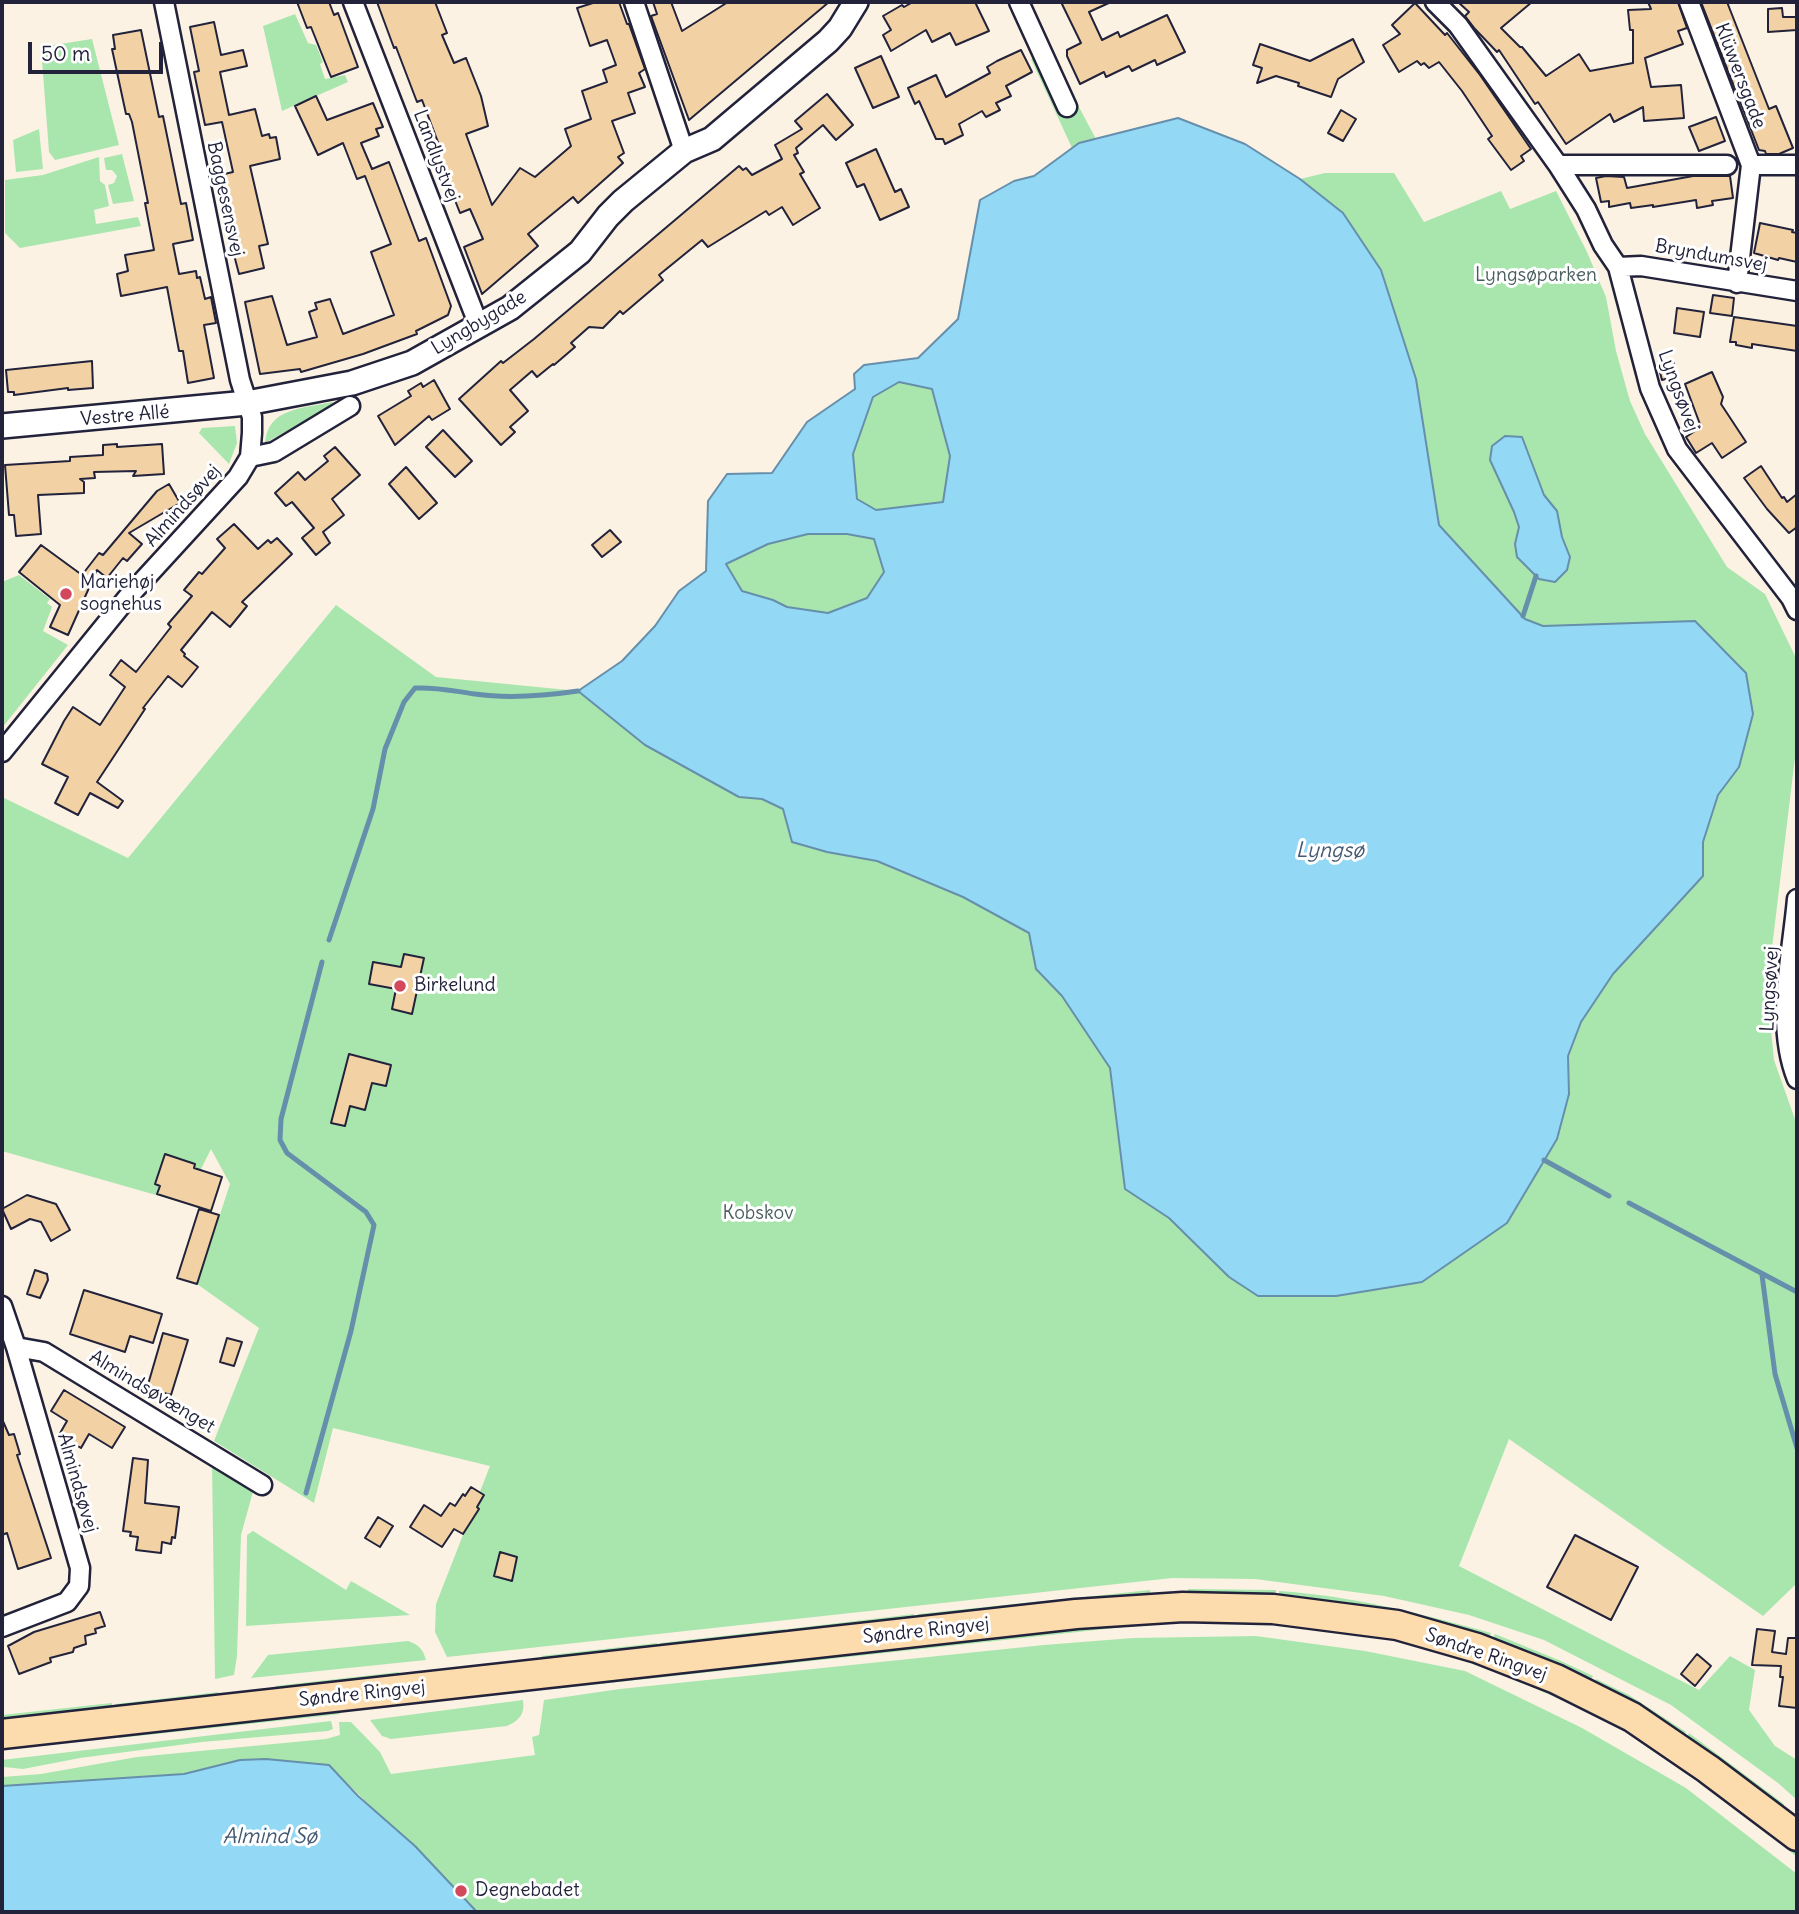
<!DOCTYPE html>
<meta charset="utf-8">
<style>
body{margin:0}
#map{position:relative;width:1799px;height:1914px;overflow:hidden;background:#fbf2e4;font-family:Delius,sans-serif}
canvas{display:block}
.frame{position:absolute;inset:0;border:4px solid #22223b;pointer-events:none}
.scale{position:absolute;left:28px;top:42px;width:135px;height:32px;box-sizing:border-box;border:4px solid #22223b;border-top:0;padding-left:9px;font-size:21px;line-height:24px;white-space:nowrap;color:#22223b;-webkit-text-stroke:5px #fff;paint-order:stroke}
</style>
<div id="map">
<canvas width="1799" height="1914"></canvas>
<div class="frame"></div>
<div class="scale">50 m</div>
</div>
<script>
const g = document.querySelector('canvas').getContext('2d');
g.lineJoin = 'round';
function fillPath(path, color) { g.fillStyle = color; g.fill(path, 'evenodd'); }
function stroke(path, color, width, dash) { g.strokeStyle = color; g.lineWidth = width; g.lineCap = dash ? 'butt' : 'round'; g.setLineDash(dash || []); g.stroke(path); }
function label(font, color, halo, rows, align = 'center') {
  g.font = font + ' Delius,sans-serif'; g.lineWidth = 6; g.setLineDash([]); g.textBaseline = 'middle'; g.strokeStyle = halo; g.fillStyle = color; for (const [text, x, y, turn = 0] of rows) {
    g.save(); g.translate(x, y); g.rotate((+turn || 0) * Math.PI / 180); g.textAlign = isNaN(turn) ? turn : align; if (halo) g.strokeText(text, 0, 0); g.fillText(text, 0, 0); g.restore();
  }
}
fillPath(new Path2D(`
 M295,14L308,43L316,45L323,62L320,64L325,79L345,75L348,82L282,111L263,26Z
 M92,39L119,145L55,160L49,152L41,47Z
 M1050,53L1096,139L1079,143L1072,148L1031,59Z
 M39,129L43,169L16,172L13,140Z
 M122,154L134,201L113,204L108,185L114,183L117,176L112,170H106L104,158Z
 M99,157L100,181L105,185L109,206L94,210L96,224L138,217L141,226L20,248L5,233V180L43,175Z
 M1325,173H1394L1424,222L1501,191L1510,209L1556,191L1587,252L1606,297L1616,351L1630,401L1645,434L1727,567L1765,594L1795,656L1797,741L1767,989L1774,1060L1797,1125V1583L1763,1616L1509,1439L1459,1566L1699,1690L1730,1656L1755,1670L1749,1710L1775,1746L1797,1760V1800L1778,1783L1671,1705L1544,1640L1469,1615L1384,1596L1255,1579L1172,1578L447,1657L435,1632L436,1604L490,1466L333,1428L314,1503L214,1441L259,1328L197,1284L230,1184L211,1149L184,1203L2,1151V797L128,858L336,605L436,677L578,691L645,745L739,797L762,799L783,809L792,842L827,852L877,861L963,897L1029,933L1036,969L1062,996L1110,1068L1125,1189L1169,1218L1229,1277L1336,1296L1423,1282L1507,1223L1557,1139L1569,1094L1568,1056L1581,1022L1613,974L1703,876V842L1718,795L1739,767L1696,621L1543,626L1525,619L1439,525L1416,379L1343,213L1300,179ZM1522,437L1544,495L1557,511L1562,537L1570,557L1539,578L1517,556L1515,544L1519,527L1514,512L1490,460Z
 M899,382L932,388L950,456L943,502L876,510L857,500L853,454L873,397Z
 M332,402L335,404L265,443C268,407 303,409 332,402Z
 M235,426L237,443L229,464L199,433L202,428Z
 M808,534H847L875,539L884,572L867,598L828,613L787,607L773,600L742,591L725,564L768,544Z
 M19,575L50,599L47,603L52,607L43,631L68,645L2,728V582Z
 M212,1463L254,1488L241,1535L237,1656L234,1675L215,1679Z
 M253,1531L346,1590L351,1581L410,1615L246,1626L247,1535Z
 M1188,1589L1276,1590V1596L1196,1594L1188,1591Z
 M1150,1590V1596L1048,1606L1047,1601Z
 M1279,1591C1352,1596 1420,1613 1491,1633L1489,1639L1279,1597Z
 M1043,1601L1044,1606L918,1620V1614Z
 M914,1614V1620L789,1634L788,1629Z
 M1127,1622L1133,1626L554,1689L556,1685Z
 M785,1629V1634L661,1648L660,1643Z
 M1495,1634L1561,1661L1593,1676L1590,1682L1492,1640Z
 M1256,1636L1365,1651L1465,1671L1582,1728L1686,1788L1797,1874V1912H477L329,1765L266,1759L240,1760L184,1774L2,1786V1777L41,1774L137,1757L326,1739L340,1735L339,1722H351L380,1752L391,1774L535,1755L532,1737L539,1735L544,1700L620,1689L1044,1645L1133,1638Z
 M408,1641C419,1645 423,1649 426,1660L251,1678L268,1655Z
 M657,1643V1648L545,1659L541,1656Z
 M399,1672L400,1677L276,1690L275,1686Z
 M1596,1679L1629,1695L1686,1732L1684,1736L1594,1684Z
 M1535,1680L1622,1723L1797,1851V1857L1684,1767L1609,1721L1532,1687Z
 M519,1688L524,1692L367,1709L371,1705Z
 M219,1692L214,1697L116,1709V1704Z
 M523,1700C525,1714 520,1720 507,1726L391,1739L382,1736L370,1720Z
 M112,1703V1709L2,1722V1715Z
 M329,1709L341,1714L119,1738L118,1732Z
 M331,1721L333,1729L328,1731L202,1742L80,1758L23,1769L4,1767L2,1771V1760Z
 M1689,1733L1784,1804L1783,1806L1687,1738Z`), '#a9e6ad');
const water = new Path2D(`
 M1178,118L1245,144L1300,179L1343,213L1381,270L1416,379L1439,525L1525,619L1543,626L1695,621L1746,673L1753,714L1739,767L1718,795L1703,842V876L1613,974L1581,1022L1568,1056L1569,1094L1557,1139L1507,1223L1422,1282L1336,1296H1258L1229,1277L1169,1218L1125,1189L1110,1068L1062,996L1036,969L1029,933L963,897L877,861L827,852L792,842L783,809L762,799L739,797L645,745L578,691L622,661L655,626L679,591L706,571L708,501L727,474L772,473L807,422L855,389L854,374L864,365L918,358L958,319L980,200L1014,181L1034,176L1079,143ZM899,382L932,389L950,456L943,502L876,510L857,499L853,454L873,397ZM808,534H847L874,539L884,572L867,598L828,613L787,607L773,600L742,591L726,564L768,544Z
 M1505,436L1522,437L1544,495L1557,511L1562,537L1570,557L1567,570L1555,582L1539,579L1517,557L1515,544L1519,527L1514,512L1490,460L1492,446Z
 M266,1759L329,1765L358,1796L415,1846L477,1912H2V1786L184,1774L240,1760Z`);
fillPath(water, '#93d8f5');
stroke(water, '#668fab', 2);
stroke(new Path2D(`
 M1523,616L1536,576
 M329,940L373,809L385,749L404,702L415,688C439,687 452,691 475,694C509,699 544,696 578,691
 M1544,1160L1609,1196
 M1629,1203L1797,1292
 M1762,1275L1775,1374L1797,1448
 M306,1493L351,1331L374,1225L366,1212L287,1153L280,1140L281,1119L322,962`), '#668fab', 5);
const building = new Path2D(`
 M297,2H329L334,15L338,13L358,67L331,77L311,27L307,28Z
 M377,2H435L447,33L442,35L454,63L466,58L481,96L488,126L466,134L492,205L520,168L535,177L571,146L565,129L591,119L582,91L607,82L603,70L616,65L607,40L590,46L577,8L596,2H619L627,24H629L645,69L639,73L645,87L628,93L635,113L612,121L624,153L618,157L623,163L578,203L573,197L528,234L538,246L482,294L464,247L483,239L470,209L460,213L436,152L441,150L422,100L417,102L396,47L394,48Z
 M653,2H671L682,31L728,2H829L689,120L651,16L657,14Z
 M913,2H975L989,31L956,45L950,33L932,42L926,30L891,51L883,35L891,30L883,16L902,5L904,7Z
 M1061,2H1111L1089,12L1102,40L1118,32L1120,37L1167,15L1185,52L1157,65L1155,60L1132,71L1129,66L1106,77L1104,72L1080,84L1067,56V50L1081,43Z
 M1458,2H1532L1501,28L1520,47H1522L1546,76L1579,54L1590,71L1633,63V30H1630L1628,10L1651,9L1648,2H1678L1687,28L1678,31L1683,44L1645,58L1651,87L1681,85L1684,118L1644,121L1643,107L1614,122L1610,114L1566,144L1538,102L1535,104L1499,50L1497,52L1475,29L1465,16L1469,12Z
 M1701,2H1727L1769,109L1776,106L1793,148L1779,154H1766L1765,151L1759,150Z
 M1415,3L1445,35L1447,33L1480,75L1531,149L1521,156L1524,161L1511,170L1488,139L1492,136L1462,91L1439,62L1429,68L1424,63L1421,65L1417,61L1399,72L1383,45L1400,34L1392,25Z
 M1782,8L1783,17H1797V30L1768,32V9Z
 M214,22L221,55L243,50L247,66L220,72L229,115L255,109L262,136L269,134L270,138L276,137L280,159L250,166L268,244L259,246L264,268L239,274L233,251L235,250L230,218L220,175L233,172L222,122L205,125L194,72L199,71L190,27Z
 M141,30L159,117L163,116L181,204L186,203L193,240L173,244L179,274L196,271L197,278L200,277L205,299L211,297L216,323L204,325L214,378L188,383L183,351H179L167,287L121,296L117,274L128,271L125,255L154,250L145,203H148L132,122L129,114H126L112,49H115L113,35Z
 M1353,39L1364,62L1338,79L1331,97L1298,86L1299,83L1276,76L1257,83L1262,68L1253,65L1260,44L1310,61Z
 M1021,50L1032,72L1006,86L1011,96L996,103L1000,110L986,117L982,111L959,124L963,135L945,144L943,139H936L919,101L915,104L908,88L936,75L946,97L990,73L987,67L997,61Z
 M881,56L899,97L873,108L855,68Z
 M827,94L853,125L836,140L823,125L796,148L798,153L794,155L804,172L800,174L820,208L793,225L782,207L769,215L766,211L708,247L702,240L659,275L663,280L623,314L620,311L603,328L589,327L571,343L575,347L554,365L553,364L537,377L532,371L510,390L528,411L510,427L515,432L501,445L459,399L501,361L503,363L534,339L739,166L743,170L746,168L752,175L782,159L775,145L802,129L795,121Z
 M316,96L327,120L373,103L383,127L376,129L379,136L361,143L372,169L389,162L419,241L426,238L451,306L448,315L416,331L417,334L363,354L301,372L300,369L260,374L245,302L272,296L287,345L317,337L309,312L317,309L315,303L330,299L343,334L394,315L371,252L391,244L365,176L357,179L343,143L318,155L295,106Z
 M1341,110L1356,119L1343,141L1328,133Z
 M1716,117L1725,141L1699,151L1689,127Z
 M876,149L895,192L901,189L909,207L880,220L864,184L857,187L846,163Z
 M1606,176L1624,177L1627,188L1693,176H1730L1733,198L1712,201L1713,205L1697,208L1696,200L1653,207V205L1631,208L1630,203L1609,207V201L1601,202L1596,178Z
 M1760,223L1793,230L1792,232L1797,233V262L1779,258L1778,260L1754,253Z
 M1713,295L1734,298L1732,316L1710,313Z
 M1677,308L1704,312L1700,337L1674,333Z
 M1734,317L1797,326V351L1752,344V348L1736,345V342H1730Z
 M92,361L93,388L68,390V388L14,395V392H8L6,370Z
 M1673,361L1677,376L1662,380L1658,365Z
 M1712,372L1723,397L1721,404L1746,442L1722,458L1712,443L1696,453L1686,437L1701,427L1685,384Z
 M434,380L450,409L432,420L429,416L395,445L378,416L411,396L408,391L421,383L423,387Z
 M443,430L472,461L455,477L426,447Z
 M117,444V447L162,444L164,474L133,476L136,471L94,472L95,478L80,479L84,482V493L38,495L41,534L16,536L14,515H9L5,465L70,461V457L103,455V445Z
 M335,447L360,475L332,499L344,515L323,532L330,543L316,555L302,538L314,528L292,502L286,506L275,493L298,472L305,480L328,461L324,456Z
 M1761,466L1782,498L1784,497L1787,502L1797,494V527L1789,533L1767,509L1744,478Z
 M406,467L437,503L419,519L389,484Z
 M169,484L180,503L129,533L142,544L127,561L123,558L107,578L97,570L68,635L50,627L60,605L19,572L41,545L82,575L99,553L103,555L157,491Z
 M234,524L258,549L268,540L271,543L277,538L292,554L242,602L247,606L230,627L212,612L181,650L185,654L184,656L198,667L182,687L168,676L143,708L145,709L97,782L123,801L118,808L90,793L78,815L55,803L68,777L42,764L64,721L73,707L100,725L125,687L110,675L121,660L136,672L171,627L168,624L192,596L184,590L199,572L202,574L225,548L217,539Z
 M610,530L621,542L602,557L592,545Z
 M404,954L424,958L412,1014L392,1009L396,989L369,984L373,962L401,967Z
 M349,1054L391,1065L386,1086L372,1083L365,1110L350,1106L345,1126L331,1123Z
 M165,1154L195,1164L194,1168L222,1177L211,1211L157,1194L160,1186L155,1184Z
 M27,1195L56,1204L70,1230L51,1241L41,1222L30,1219L11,1229L2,1209Z
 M199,1209L219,1215L197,1284L177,1278Z
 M35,1270L47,1274L48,1280L40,1298L27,1294Z
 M84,1290L162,1314L153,1343L130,1336L125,1352L70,1334Z
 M163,1333L188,1340L171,1395L147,1388Z
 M227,1338L242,1342L234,1366L220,1362Z
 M64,1390L125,1427L112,1448L89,1434L81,1448L59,1435L67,1421L51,1411Z
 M2,1419L9,1435L14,1434L20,1454L17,1455L51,1558L18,1569L7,1533L2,1535Z
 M133,1458L148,1460L145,1503L179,1507L175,1538L172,1537L171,1544L162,1542L161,1553L136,1550L138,1537L130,1536L131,1532L123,1531Z
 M471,1487L484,1495L477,1507L479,1509L463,1534L454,1529L442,1547L410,1527L424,1505L441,1516L450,1503L455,1506L463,1494L465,1496Z
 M378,1517L393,1526L380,1547L365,1538Z
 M1575,1535L1638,1567L1611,1620L1547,1587Z
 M500,1552L517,1557L512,1581L494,1576Z
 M100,1612L105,1626L95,1629L96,1633L85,1636L86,1644L74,1648L73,1652L50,1658L51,1662L19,1674L8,1646L34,1632Z
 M1757,1629L1775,1631L1772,1652L1786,1654L1788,1638H1797V1708L1779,1706L1783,1677H1780L1781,1666L1752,1665Z
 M1697,1654L1711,1666L1695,1686L1681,1674Z`);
fillPath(building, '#f2d2a4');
stroke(building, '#22223b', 2);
const minor = new Path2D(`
 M353,2L479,326
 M634,2L684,151
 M1019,2L1067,107
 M1435,2L1458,25L1558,165L1586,209L1603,245L1618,267L1650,388L1677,449L1791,598L1797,610
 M1689,2L1751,165L1737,283
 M1558,165H1727
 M1751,165H1797
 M1618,267L1641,266L1797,291
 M250,457L274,452L350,406
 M2,752L128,597L238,477L250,457L252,433V417L240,380L164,2
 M1797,899C1792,956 1775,1025 1797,1079
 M2,1306L16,1347L80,1568L79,1586L67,1602L2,1627
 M16,1347L44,1352L262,1485`);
const tertiary = new Path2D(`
 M2,426L247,403L352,383L412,363L510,308L580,252L608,216L623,201L684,151L712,139L828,41L840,28L856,2`);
const primary = new Path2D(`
 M2,1734L1076,1614L1183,1607L1273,1609L1397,1625L1477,1648L1556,1679L1632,1717L1708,1769L1797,1836`);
stroke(minor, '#22223b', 23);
stroke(tertiary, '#22223b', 28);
stroke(primary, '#22223b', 33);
stroke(minor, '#fff', 18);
stroke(tertiary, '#fff', 23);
stroke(primary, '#fcdcac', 28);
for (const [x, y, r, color] of [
 [66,594,7,"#d1495b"],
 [400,986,7,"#d1495b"],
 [461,1891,7,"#d1495b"]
]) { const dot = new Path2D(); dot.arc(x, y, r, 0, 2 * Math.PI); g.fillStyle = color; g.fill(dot); stroke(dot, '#fff', 2.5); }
label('19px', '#22223b', '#fff', [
 ["Klüwersgade",1740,76,69],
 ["Landlystvej",436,156,69],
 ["Baggesensvej",225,199,78],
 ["Bryndumsvej",1711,256,10],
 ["Lyngbygade",479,323,-31],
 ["Lyngsøvej",1678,391,70],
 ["Vestre Allé",125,416,-5],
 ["Almindsøvej",183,506,-48],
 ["Lyngsøvej",1770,989,-87],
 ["Almindsøvænget",152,1392,31],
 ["Almindsøvej",77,1483,74],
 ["Søndre Ringvej",926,1631,-6],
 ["Søndre Ringvej",1486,1655,19],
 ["Søndre Ringvej",362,1694,-6]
]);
label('19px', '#4a5d5d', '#fff', [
 ["Lyngsøparken",1536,276],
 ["Kobskov",758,1214]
]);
label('19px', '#22223b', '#fff', [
 ["Mariehøj",80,583],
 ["sognehus",80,605],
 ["Birkelund",414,986],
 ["Degnebadet",475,1891]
], 'left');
label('italic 21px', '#445973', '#fff', [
 ["Lyngsø",1330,851],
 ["Almind Sø",270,1837]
]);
</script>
